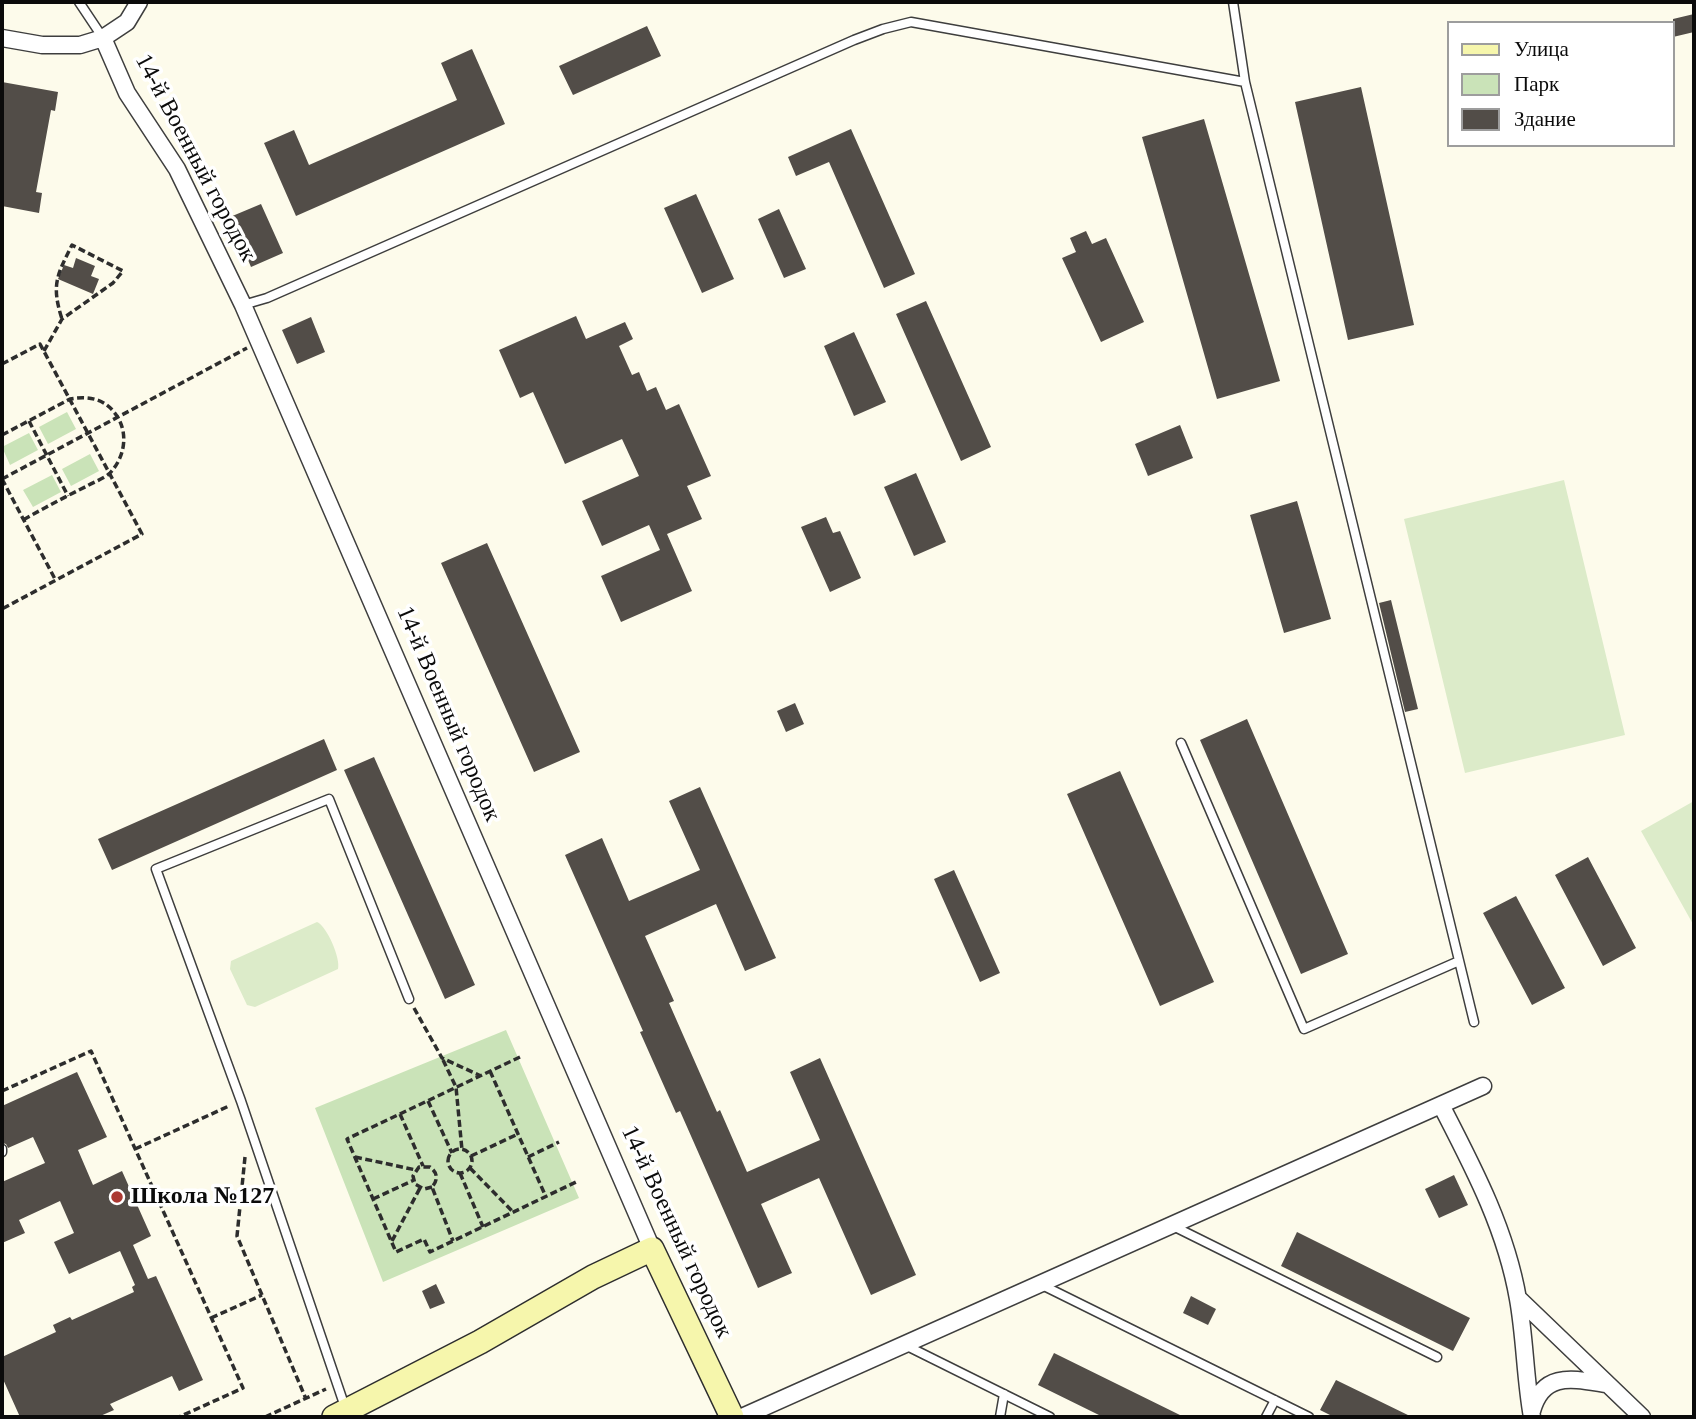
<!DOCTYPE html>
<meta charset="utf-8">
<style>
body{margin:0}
#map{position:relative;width:1696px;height:1419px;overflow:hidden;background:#fdfbeb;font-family:"Times New Roman",serif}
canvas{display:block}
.frame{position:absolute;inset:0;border:4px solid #0b0b0b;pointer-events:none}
.legend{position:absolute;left:1447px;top:21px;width:228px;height:126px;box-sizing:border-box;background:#fff;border:2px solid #9d9d9d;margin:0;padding:9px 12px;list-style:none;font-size:21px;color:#0b0b0b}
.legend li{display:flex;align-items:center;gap:14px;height:35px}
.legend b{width:35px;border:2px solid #9d9d9d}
</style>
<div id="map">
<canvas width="1696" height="1419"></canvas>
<div class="frame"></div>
<ul class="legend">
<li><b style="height:9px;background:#f6f6ac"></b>Улица</li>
<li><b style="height:19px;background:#cae3b8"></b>Парк</li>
<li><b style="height:19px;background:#524d48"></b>Здание</li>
</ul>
</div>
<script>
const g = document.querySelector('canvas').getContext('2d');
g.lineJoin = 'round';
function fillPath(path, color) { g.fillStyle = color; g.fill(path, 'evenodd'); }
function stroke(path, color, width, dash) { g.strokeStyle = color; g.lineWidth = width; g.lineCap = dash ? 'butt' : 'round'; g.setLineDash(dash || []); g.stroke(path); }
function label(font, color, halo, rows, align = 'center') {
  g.font = font + ' "Times New Roman",serif'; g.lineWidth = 7; g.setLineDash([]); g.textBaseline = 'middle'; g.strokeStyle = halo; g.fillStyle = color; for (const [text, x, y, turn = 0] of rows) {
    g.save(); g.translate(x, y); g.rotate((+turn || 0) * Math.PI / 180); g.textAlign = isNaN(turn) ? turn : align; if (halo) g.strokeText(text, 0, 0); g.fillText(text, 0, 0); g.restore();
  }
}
fillPath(new Path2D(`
 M67,412L76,429L48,444L39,427Z
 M29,433L38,450L10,465L2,447Z
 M90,454L99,471L71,486L62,469Z
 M52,475L61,492L33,507L23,490Z
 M506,1030L579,1198L383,1282L315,1108Z`), '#cae3b8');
fillPath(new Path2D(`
 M1564,480L1625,735L1465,773L1404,519Z
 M1694,801V926L1641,831Z
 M317,922C327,926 341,959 338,969L255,1007L247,1005L230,969L231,961Z`), '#dcebc9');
fillPath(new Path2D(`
 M1694,14V32L1673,37V19Z
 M647,26L661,56L573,95L559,66Z
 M472,49L505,124L296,216L264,143L294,130L309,165L457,100L441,63Z
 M2,82L58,92L55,111L51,110L36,192L42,193L39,213L2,206Z
 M1361,87L1414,325L1348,340L1295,102Z
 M1204,119L1280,381L1217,399L1142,137Z
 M851,129L915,274L884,288L829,162L796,176L788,157Z
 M696,194L734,279L702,293L664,208Z
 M261,204L283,253L251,267L230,217Z
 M779,209L806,269L784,278L758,219Z
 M1086,231L1092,244L1106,238L1144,322L1101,342L1062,258L1076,252L1070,238Z
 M76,258L95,266L91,276L99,279L93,294L58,279L64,265L73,268Z
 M926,301L991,447L961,461L896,314Z
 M576,316L586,339L625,322L633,339L619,346L632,375L639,372L647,391L656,387L666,410L679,404L711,476L687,486L702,519L667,534L692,591L621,622L601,576L660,550L649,525L602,546L582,501L639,476L622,439L565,464L533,392L520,398L499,350Z
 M311,317L325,352L297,364L282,330Z
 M854,332L886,402L854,416L824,346Z
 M1180,425L1193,458L1148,476L1135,444Z
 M916,473L946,542L914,556L884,487Z
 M1297,501L1331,619L1284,633L1250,515Z
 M826,517L833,533L840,531L861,578L830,592L801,527Z
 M487,543L580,752L534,772L441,563Z
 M1391,600L1418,709L1405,712L1379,603Z
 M795,703L804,724L786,732L777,711Z
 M1247,719L1348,954L1301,974L1200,740Z
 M324,739L337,770L112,870L98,839Z
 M374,757L475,985L445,999L344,770Z
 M1120,771L1214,982L1160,1006L1067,794Z
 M700,787L776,958L745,971L716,904L645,936L674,1001L669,1003L717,1112L720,1110L747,1172L820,1140L790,1072L820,1058L916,1275L871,1295L819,1178L761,1204L792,1273L758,1288L680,1111L676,1113L640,1032L643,1031L565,855L602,838L629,901L700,870L669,801Z
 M1588,857L1636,948L1603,966L1555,875Z
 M954,870L1000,973L980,982L934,879Z
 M1516,896L1565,988L1532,1005L1483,913Z
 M77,1072L107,1137L78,1150L93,1185L122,1171L151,1236L133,1245L148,1279L156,1276L203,1380L179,1391L172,1376L110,1404L114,1410L98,1417H20L2,1377V1357L56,1332L53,1325L70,1317L72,1320L134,1292L132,1287L135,1285L120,1251L69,1274L54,1242L74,1233L60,1201L19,1220L25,1233L2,1243V1182L45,1163L33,1137L8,1148L6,1144L2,1143V1106Z
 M1454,1175L1468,1205L1439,1218L1425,1189Z
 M1297,1232L1470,1318L1453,1351L1281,1266Z
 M436,1284L445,1303L430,1309L422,1291Z
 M1191,1296L1216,1309L1208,1325L1183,1313Z
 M1054,1353L1184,1417H1103L1038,1385Z
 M1336,1380L1412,1417H1334L1320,1410Z`), '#524d48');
const lane = new Path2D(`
 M79,2L103,38
 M1233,2L1245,82L1474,1022
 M243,305L267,298L854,40L883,29L911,22L1245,82
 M1181,743L1304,1029L1459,961
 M2,1149V1152
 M1171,1225L1437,1357
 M1040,1284L1309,1417
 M905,1345L1050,1417
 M345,1407L241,1101L156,869L329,799L409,999
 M1000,1417L1004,1394
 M1266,1417L1275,1400`);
const street = new Path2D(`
 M2,38L42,45H80L103,38L127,22L139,2
 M103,38L127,93L177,169L243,305L652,1249
 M1441,1105C1473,1167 1506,1229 1518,1299C1525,1338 1525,1378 1532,1417
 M1518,1298L1642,1417
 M1532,1411C1543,1371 1573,1379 1606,1384
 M742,1417L1483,1086`);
const secondary = new Path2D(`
 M334,1417L480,1342L593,1277L652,1249L732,1417`);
stroke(lane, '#3e3e3e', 11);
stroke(street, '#3e3e3e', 19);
stroke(secondary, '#2d2d2d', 26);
stroke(new Path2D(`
 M44,351L62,319L113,283L123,271L72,245C57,275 51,285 62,319
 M2,364L40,344L142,534L2,609
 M29,421L68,496
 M2,435L70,399C87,396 103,398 114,412C129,430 126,456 110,473C105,478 94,482 87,486C65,497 44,508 23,520
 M2,479L247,348
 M2,479L55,579
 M414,1008L442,1058L481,1076
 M520,1057L347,1139L396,1252L424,1239L430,1252L576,1182
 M443,1060L456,1087L462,1150
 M490,1071L546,1197
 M2,1091L91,1051L243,1388L179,1417
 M428,1101L452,1153
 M400,1114L423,1166
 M135,1149L229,1106
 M448 1161a12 12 0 1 1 24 0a12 12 0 1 1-24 0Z
 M471,1156L518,1134
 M245,1157L237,1236L306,1399
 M355,1157L416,1170
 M528,1157L559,1142
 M470,1168L513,1212
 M460,1173L483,1227
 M432,1187L424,1189L415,1184L413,1176L419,1167H430C438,1173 438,1180 432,1187L453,1241
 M373,1199L414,1180
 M392,1241L420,1188
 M211,1318L262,1295
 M265,1417L326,1389`), '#2d2d2d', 3.5, [7, 3.5]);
stroke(lane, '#fff', 8);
stroke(street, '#fff', 16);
stroke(secondary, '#f6f6ac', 23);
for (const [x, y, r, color] of [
 [117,1197,7,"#ab3832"]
]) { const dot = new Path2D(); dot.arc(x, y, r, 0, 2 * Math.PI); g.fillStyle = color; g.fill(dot); stroke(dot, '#fff', 2.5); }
label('24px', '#0b0b0b', '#fff', [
 ["14-й Военный городок",195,158,62],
 ["14-й Военный городок",448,714,67],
 ["14-й Военный городок",676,1232,65]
]);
label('bold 24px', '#0b0b0b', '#fff', [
 ["Школа №127",131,1197]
], 'left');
</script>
